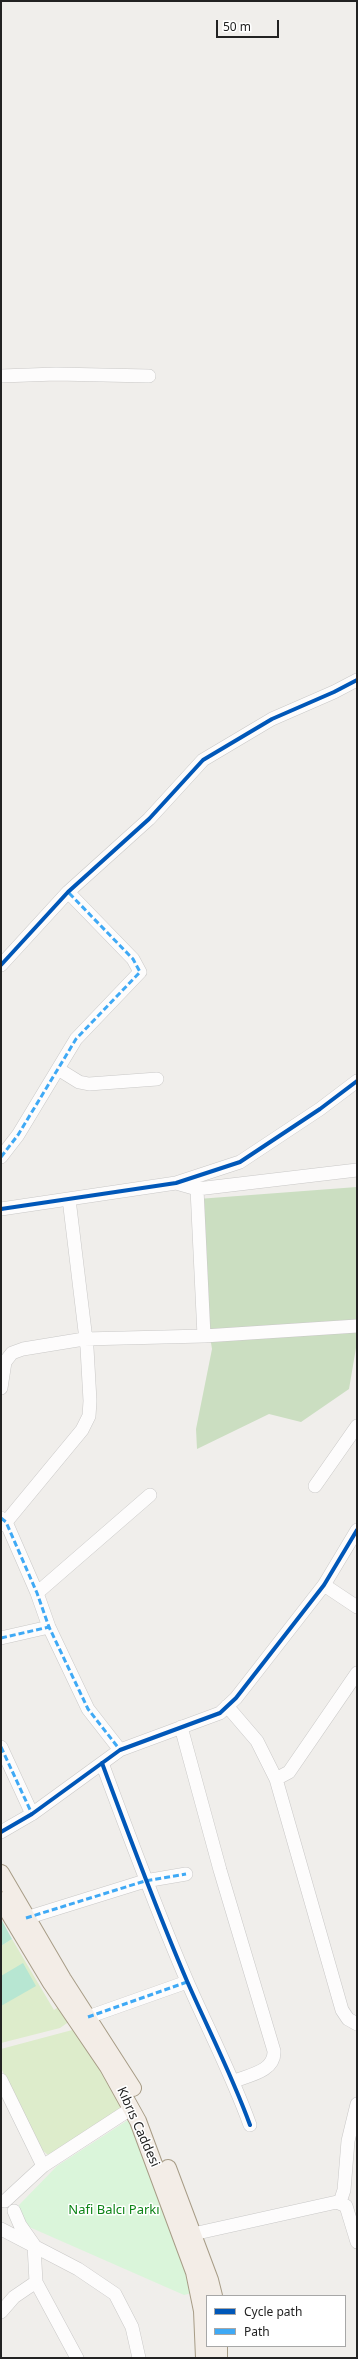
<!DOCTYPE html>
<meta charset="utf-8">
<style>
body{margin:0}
#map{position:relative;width:358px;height:2359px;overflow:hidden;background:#f0eeeb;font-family:"Noto Sans",sans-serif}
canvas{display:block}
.frame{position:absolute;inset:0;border:2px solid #222;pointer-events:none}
.legend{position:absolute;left:206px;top:2295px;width:140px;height:52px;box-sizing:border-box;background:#fff;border:1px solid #a7a7a7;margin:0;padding:5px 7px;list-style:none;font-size:12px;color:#222}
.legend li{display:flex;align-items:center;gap:8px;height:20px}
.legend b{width:20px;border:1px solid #a7a7a7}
.scale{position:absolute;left:216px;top:20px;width:63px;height:18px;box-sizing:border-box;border:2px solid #222;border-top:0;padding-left:5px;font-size:12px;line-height:14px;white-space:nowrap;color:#222;-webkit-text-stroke:3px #fff;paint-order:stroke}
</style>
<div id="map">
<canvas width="358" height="2359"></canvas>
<div class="frame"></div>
<ul class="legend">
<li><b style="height:5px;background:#0057b8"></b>Cycle path</li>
<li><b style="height:5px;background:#3fa9f5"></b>Path</li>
</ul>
<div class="scale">50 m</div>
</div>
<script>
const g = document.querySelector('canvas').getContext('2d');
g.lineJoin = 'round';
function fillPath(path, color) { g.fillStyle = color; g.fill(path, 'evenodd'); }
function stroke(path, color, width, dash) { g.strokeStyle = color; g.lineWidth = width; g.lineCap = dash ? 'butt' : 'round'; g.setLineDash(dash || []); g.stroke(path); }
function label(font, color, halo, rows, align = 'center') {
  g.font = font + ' "Noto Sans",sans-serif'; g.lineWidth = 3; g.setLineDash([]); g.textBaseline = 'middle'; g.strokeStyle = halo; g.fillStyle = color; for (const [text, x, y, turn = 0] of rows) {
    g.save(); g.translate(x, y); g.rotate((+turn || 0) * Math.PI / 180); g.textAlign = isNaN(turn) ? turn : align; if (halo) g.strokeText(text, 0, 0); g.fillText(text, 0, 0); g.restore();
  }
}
fillPath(new Path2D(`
 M12,1939L54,2010L60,2006L70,2021L60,2028L1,2043V1946Z
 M76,2029L121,2100L122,2108L48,2155L41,2149L1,2068V2049Z`), '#ddeccb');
fillPath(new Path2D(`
 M357,1187V1342L349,1389L301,1422L269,1414L197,1449L196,1429L212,1349L201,1281L198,1199Z`), '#cbdec1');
fillPath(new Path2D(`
 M128,2120L134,2125L194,2283L192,2293L184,2295L27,2226L22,2222L19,2205L57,2166Z`), '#daf5da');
fillPath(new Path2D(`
 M1,1919L12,1939L1,1946Z
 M23,1963L36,1986L1,2006V1976Z`), '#b7e6d2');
const minor = new Path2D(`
 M1,376L56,374L149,376
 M1,965L68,892L149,819L203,760L272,719L334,692L357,680
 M58,1069L79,1082L89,1084L157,1079
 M1,1157L18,1135L76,1039L140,972L133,959L68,892
 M176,1183L197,1189L357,1170
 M197,1189L204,1336
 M1,1209L176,1183L240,1162L320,1109L357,1081
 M1,1388L5,1362L12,1353L23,1349L84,1339L204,1336L357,1326
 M315,1486L357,1426
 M1,1518L6,1522L37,1593L49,1627L88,1709L120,1750
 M1,1525L6,1522L82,1430L89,1416L90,1401L87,1348L69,1199
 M324,1585L357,1607
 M37,1593L150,1495
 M1,1638L49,1627
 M227,1706L257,1741L276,1779L342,2010L348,2019L357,2024
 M181,1727L220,1870L274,2051C275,2071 250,2075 234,2081
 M1,1747L32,1814
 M102,1763C129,1836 156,1909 187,1981C208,2029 232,2075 250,2125
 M276,1779L289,1772L357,1673
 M1,1832L32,1814L120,1750L220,1713L236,1698L324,1585L357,1530
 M26,1918L145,1881L186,1874
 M88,2017L187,1982
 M1,2080L43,2166
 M5,2201L43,2166L132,2108
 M340,2202L344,2190L348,2141L357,2104
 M14,2211L20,2225L34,2245L36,2282L77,2358
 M1,2229L78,2269L115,2294L132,2327L139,2358
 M193,2234L337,2202L346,2206L357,2242
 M1,2312L14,2297L36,2282`);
const major = new Path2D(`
 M1,1873L63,1979L133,2088
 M1,1900L51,1983L108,2067L138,2121L194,2272L202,2311L204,2358
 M168,2168L210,2280L214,2296
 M219,2346V2358`);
stroke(minor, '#c9c8c7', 14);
stroke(major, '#a79c86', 18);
stroke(minor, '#fdfcfc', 13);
stroke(major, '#f3ede7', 16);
stroke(new Path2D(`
 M1,1157L18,1135L76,1039L140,972L133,959L68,892
 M1,1518L6,1522L37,1593L49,1627L88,1709L120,1750
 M1,1638L49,1627
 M1,1747L32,1814
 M26,1918L145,1881L186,1874
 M88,2017L187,1982`), '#3fa9f5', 3, [6, 3]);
stroke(new Path2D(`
 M1,965L68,892L149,819L203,760L272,719L334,692L357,680
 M1,1209L176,1183L240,1162L320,1109L357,1081
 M102,1763C129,1836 156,1909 187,1981C208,2029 232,2075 250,2125
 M1,1832L32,1814L120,1750L220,1713L236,1698L324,1585L357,1530`), '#0057b8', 4);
label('13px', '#222', '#fff', [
 ["Kıbrıs Caddesi",138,2127,66]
]);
label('13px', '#0c8416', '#fff', [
 ["Nafi Balcı Parkı",114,2210]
]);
</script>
